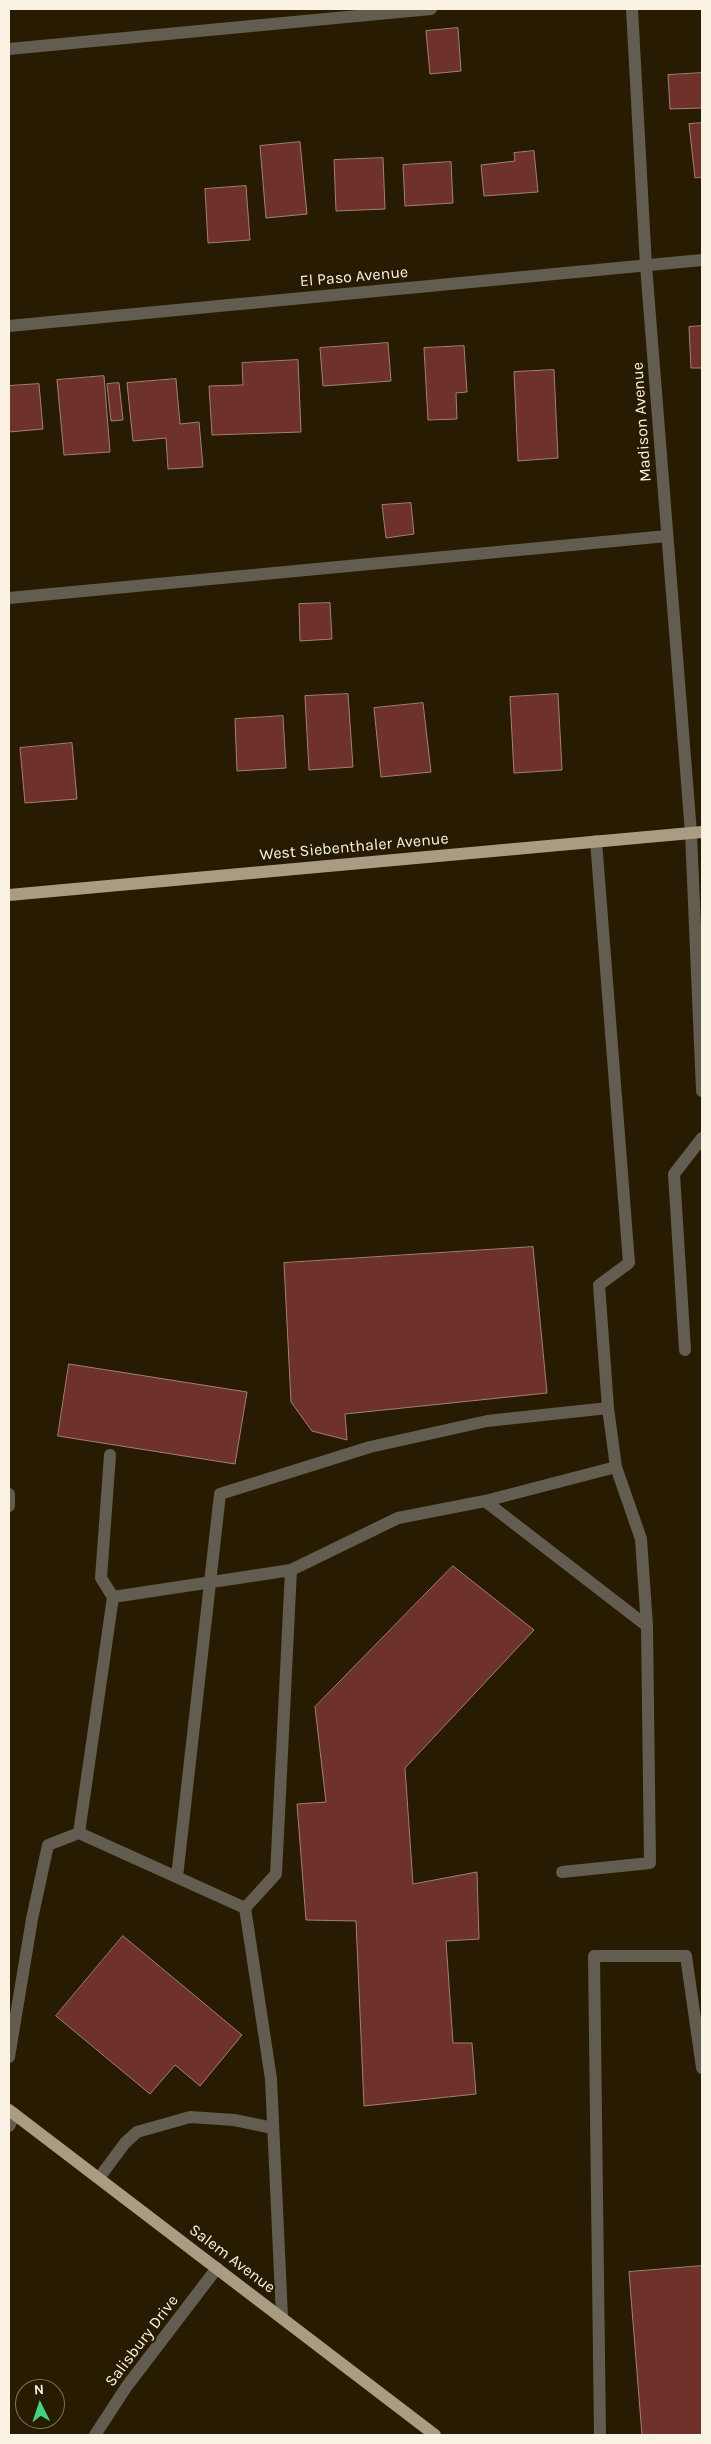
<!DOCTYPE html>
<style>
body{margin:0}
#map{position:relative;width:711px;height:2444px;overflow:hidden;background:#271c01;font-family:Karla,sans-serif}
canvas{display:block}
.frame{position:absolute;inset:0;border:10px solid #faf3e3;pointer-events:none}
.north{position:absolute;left:15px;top:2379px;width:50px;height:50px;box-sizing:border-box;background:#271c01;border:1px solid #7b725b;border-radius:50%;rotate:356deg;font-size:14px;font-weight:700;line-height:20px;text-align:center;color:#faf3e3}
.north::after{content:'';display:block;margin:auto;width:18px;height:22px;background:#3fd77d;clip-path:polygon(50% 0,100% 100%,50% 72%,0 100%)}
</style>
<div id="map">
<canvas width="711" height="2444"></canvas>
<div class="frame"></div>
<div class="north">N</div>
</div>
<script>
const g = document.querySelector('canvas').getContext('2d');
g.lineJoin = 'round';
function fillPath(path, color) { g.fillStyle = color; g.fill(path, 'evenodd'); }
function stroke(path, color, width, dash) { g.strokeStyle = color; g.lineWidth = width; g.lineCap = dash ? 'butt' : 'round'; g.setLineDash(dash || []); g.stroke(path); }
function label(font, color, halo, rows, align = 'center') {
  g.font = font + ' Karla,sans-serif'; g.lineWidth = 4.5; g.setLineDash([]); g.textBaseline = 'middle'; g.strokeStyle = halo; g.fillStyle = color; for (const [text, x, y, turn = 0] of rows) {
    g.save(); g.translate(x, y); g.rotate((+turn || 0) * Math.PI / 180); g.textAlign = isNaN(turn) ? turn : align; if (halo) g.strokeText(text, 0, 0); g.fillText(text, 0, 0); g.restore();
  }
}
const building = new Path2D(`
 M458,28L461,71L430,74L426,31Z
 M702,73V108L670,109L668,75Z
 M702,123V177L695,178L689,124Z
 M300,142L307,214L266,218L260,146Z
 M534,151L538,192L484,196L481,165L515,161L514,153Z
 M383,158L385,209L336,211L334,160Z
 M451,162L453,203L405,206L403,165Z
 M246,186L250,240L208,243L205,189Z
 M702,326V368H691L689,327Z
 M388,343L391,381L323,386L320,348Z
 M464,346L467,392L456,393L457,419L428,420L424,348Z
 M298,360L301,432L212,435L209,386L243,385L242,363Z
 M554,370L558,458L518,461L514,372Z
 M104,376L110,452L64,455L57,380Z
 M176,379L180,424L199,422L203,467L168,469L166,438L133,441L127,383Z
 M119,383L123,420L111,421L107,384Z
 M39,384L43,429L9,432V386Z
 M411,503L414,534L386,538L382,505Z
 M330,603L332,639L300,641L299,604Z
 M348,694L353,767L309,770L305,696Z
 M558,694L562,770L514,773L510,697Z
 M423,703L431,772L381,777L374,708Z
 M283,716L286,768L237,771L235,719Z
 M72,743L77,799L25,803L20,748Z
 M533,1247L547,1393L345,1414L347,1440L312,1431L291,1402L284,1263Z
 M69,1364L247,1392L235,1464L58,1436Z
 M453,1566L534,1630L405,1768L413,1884L477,1872L479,1939L446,1941L453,2043H472L476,2094L364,2106L356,1921L306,1920L297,1804L326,1802L315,1707Z
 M123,1936L242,2035L200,2086L175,2065L150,2094L56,2016Z
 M702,2266V2435H642L629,2272Z`);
fillPath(building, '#6e322b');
stroke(building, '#a37f79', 1);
stroke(new Path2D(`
 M632,9L646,266L691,833L702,1091
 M9,49L431,9
 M9,326L702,260
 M9,598L667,536
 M596,841L629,1263L599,1285L608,1408L616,1467
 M685,1350L674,1174L702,1138
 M110,1455L101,1578L113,1597
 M9,1494V1506
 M485,1501L647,1626
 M177,1877L220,1494L370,1447L487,1421L608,1408
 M245,1908L276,1874L291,1570
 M9,2057L32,1919L48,1845L79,1833
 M9,2126L15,2114
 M99,2178L125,2143L137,2132L190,2117L234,2120L273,2128
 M282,2317L271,2079L245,1908L79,1833L113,1597L291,1570L398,1518L485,1501L616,1467L641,1539L647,1626L650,1863L562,1872
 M95,2435L127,2386L217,2268
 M600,2435L594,1956H686L702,2068`), '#635c50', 12);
stroke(new Path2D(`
 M9,895L702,832
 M9,2110L435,2435`), '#aa9c83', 12);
label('16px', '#faf3e3', '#271c01', [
 ["El Paso Avenue",354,277,-5],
 ["Madison Avenue",642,422,-94],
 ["West Siebenthaler Avenue",354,847,-5],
 ["Salem Avenue",232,2259,37],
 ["Salisbury Drive",142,2341,-53]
]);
</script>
